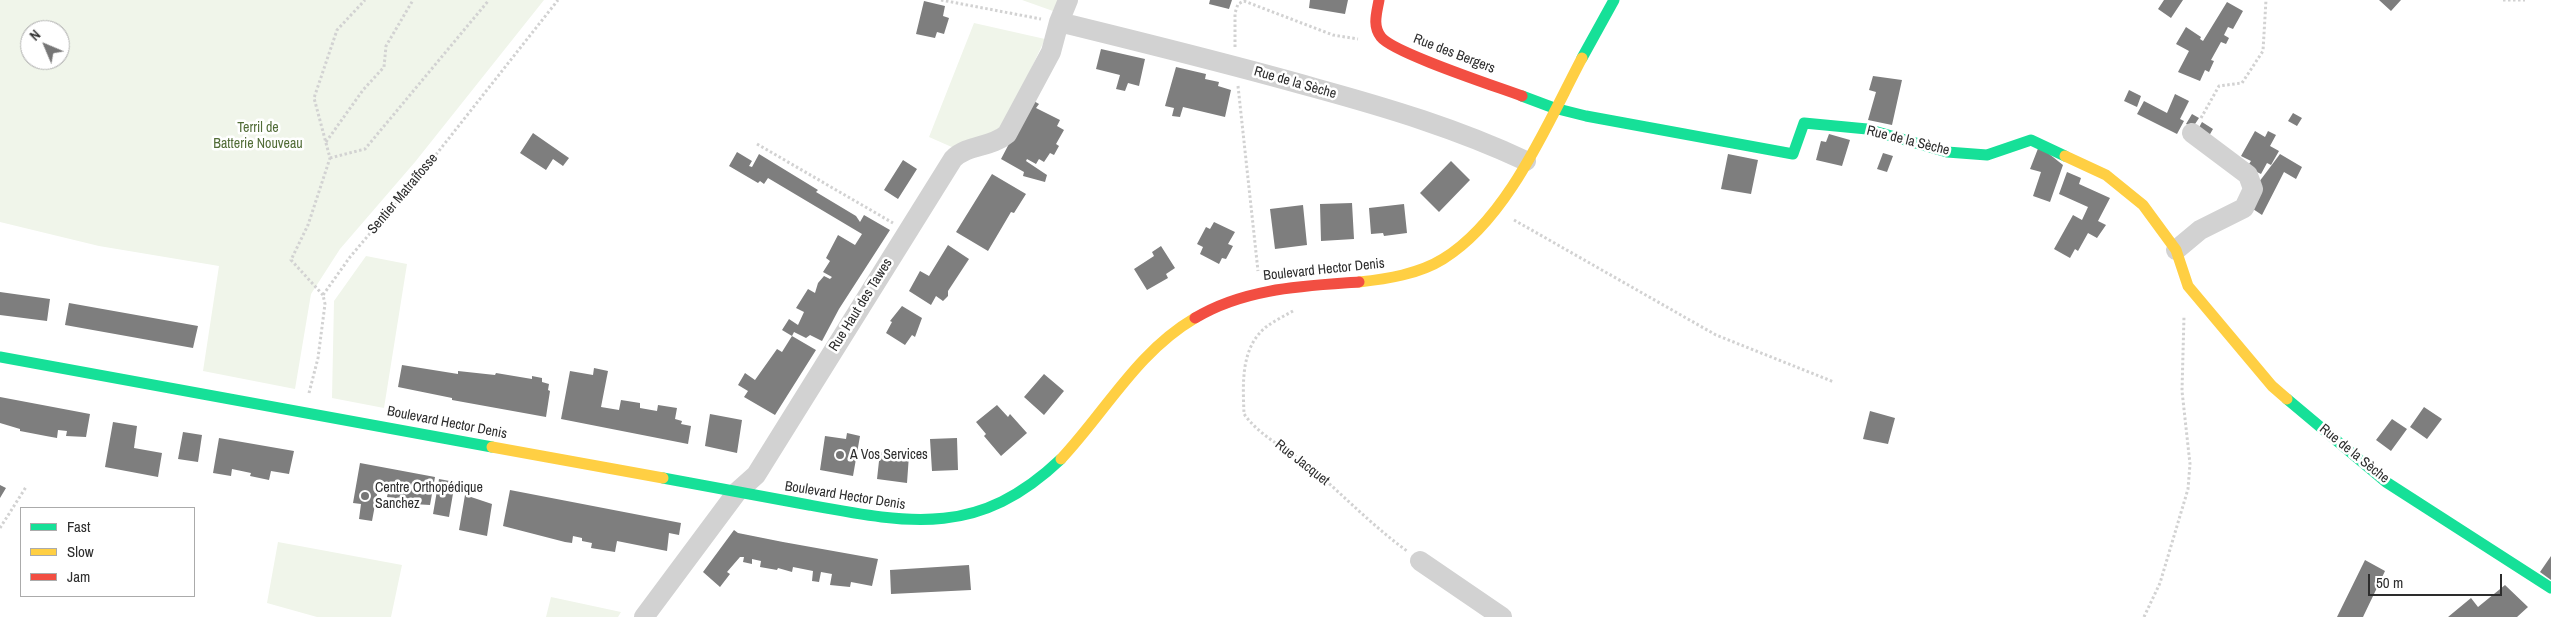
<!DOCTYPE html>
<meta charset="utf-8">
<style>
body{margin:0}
#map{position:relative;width:2551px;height:617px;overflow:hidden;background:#fff;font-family:"Archivo Narrow",sans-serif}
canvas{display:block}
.legend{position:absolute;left:20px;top:507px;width:175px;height:90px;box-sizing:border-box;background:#fff;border:1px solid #ababab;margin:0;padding:6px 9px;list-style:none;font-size:15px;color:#2d2d2d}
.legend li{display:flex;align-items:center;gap:10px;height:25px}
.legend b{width:25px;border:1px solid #ababab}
.north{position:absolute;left:20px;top:20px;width:50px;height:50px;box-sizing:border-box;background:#fff;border:1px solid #ababab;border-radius:50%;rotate:315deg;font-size:14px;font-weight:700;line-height:20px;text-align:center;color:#2d2d2d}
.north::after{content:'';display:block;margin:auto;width:18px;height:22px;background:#767676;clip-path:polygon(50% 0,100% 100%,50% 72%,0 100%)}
.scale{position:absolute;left:2368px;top:574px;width:134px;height:22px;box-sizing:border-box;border:2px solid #2d2d2d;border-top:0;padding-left:6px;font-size:15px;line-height:18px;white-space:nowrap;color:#2d2d2d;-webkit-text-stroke:4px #fff;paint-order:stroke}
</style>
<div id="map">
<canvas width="2551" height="617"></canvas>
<ul class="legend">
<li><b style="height:6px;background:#16e098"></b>Fast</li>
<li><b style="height:6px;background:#ffcf43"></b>Slow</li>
<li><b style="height:6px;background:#f24e42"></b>Jam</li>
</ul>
<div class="north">N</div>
<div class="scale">50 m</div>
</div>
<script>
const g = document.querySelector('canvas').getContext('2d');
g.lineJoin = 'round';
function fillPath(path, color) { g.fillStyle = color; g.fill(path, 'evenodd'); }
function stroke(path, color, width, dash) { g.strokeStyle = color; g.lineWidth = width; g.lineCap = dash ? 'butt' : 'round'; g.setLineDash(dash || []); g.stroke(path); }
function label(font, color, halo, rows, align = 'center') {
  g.font = font + ' "Archivo Narrow",sans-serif'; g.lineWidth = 5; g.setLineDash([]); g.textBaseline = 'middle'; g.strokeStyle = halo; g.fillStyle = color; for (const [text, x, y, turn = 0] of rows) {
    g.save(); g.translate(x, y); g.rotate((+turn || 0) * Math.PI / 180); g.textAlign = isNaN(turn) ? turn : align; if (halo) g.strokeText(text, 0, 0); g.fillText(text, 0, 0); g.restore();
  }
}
fillPath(new Path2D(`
 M0,0H544L415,162L340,249L311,294L295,389L203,371L219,266L99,246L0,222ZM30,30H60V60H30Z
 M1022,0H1058L1053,11Z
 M974,23L1045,39L1002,131L954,148L929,137Z
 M366,256L407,264L384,408L332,398L334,301Z
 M278,542L402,565L391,617H317L267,603Z
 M551,597L621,612L618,617H546Z`), '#f0f5ea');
fillPath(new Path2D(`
 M1210,0H1232L1229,9L1209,4Z
 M1310,0H1348L1345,14L1309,8Z
 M2164,0H2183L2171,18L2158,9Z
 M2379,0H2401L2391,11Z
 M924,1L945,6L943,16L949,18L944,34L937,32L935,38L916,34Z
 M2227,2L2243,11L2233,29L2228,27L2224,35L2229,38L2226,44L2221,42L2211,60L2214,61L2209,72L2205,70L2200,81L2178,72L2189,51L2176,44L2186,27L2201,37L2200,39L2203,41Z
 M1101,49L1145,59L1139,86L1128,83L1125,91L1116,89L1120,75L1096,69Z
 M1176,67L1206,74L1205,79L1219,82L1218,86L1231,90L1225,117L1183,107L1180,117L1172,116L1174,108L1165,106Z
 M1873,76L1902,80L1892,125L1868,120L1876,92L1869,90Z
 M2129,90L2141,96L2137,107L2124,101Z
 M2175,94L2189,101L2180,119L2184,121L2177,134L2137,114L2144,101L2167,113Z
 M1032,100L1039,104L1036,108L1060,120L1057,126L1064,130L1056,144L1059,146L1054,155L1050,153L1044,162L1039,159L1036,164L1027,159L1026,161L1047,175L1045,182L1023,176L1024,172L1001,159Z
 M2293,113L2302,118L2297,126L2288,121Z
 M2192,114L2199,118L2193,127L2186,124Z
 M2202,122L2213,129L2206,141L2196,133Z
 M2255,131L2265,137L2268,131L2276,135L2270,146L2279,151L2271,165L2267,163L2261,174L2247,167L2251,161L2241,156Z
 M533,133L569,158L563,166L553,159L546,170L520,153Z
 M1829,134L1850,140L1842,166L1816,160L1821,141L1826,142Z
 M2039,146L2063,165L2050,202L2033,196L2041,172L2030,169Z
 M737,152L752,161L749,166L752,167L759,154L818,190L816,192L856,216L860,222L864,215L890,230L839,309L822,341L810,335L806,338L794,332L792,336L782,330L789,319L798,325L804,312L796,308L808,289L815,293L818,283L824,276L830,279L832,277L823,272L830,261L826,258L838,235L855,245L862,234L768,178L764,184L760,181L758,183L729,166Z
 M1883,153L1893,156L1887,172L1877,169Z
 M1728,154L1758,160L1751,194L1721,189Z
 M2280,154L2302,167L2296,179L2284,172L2262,215L2250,207L2259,182Z
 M903,160L917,169L898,199L884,190Z
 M1451,161L1470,180L1439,212L1420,193Z
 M2067,172L2081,178L2079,184L2110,198L2098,221L2106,225L2097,238L2088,233L2078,251L2075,249L2070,258L2054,249L2073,215L2082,220L2088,207L2059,194Z
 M992,174L1026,194L1014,213L1011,212L988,251L956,232Z
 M1352,203L1354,239L1321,241L1320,204Z
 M1404,204L1407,233L1384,236L1383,233L1371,234L1369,208Z
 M1303,205L1307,245L1275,249L1270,209Z
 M1214,222L1235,232L1228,244L1233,246L1226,259L1222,258L1219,264L1200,254L1203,247L1197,244L1206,227L1210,229Z
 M948,245L969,259L948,291V296L943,301L936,296L931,305L909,291L920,271L929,276Z
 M1161,246L1175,268L1166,274L1168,278L1147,290L1134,269L1154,256L1152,252Z
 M0,292L50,299L47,321L0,315Z
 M69,303L198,326L193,348L65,325Z
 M902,306L922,318L915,337L912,335L905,345L886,333L892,322L890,321Z
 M792,336L816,350L775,415L744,397L748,391L738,385L745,373L755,380L777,349L782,352Z
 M402,365L458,374V371L495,375L496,373L532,379V376L542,378V382L549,384L548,390L550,391L546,417L452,400V398L398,387Z
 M594,368L608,371L601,407L619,410L621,400L640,403V408L657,411L658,405L677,408L675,419L682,421L681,424L691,426L688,444L561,419L570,371L593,375Z
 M1044,374L1064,391L1044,415L1024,397Z
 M0,397L90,414L86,437L66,436L67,431L58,430L57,438L46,436L20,431V429L0,423Z
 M997,405L1008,417L1010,414L1027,433L1001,456L984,436L986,434L976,422Z
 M2424,407L2442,419L2427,439L2410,427Z
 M1870,411L1895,418L1888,444L1863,439Z
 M710,414L742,420L737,453L705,446Z
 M2392,419L2407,429L2391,451L2376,440Z
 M113,422L137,426L134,448L162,453L158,477L105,467Z
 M183,432L202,435L198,462L178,459Z
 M847,433L860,436L853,476L820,470L825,436L846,439Z
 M219,438L294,451L289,474L271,471L269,480L250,476L251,473L232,469L231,476L213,473Z
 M957,438L958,470L932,471L930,439Z
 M880,452L909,455L907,483L877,479Z
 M360,463L435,477L430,505L413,504L414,502L387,497L388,491L378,489L372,521L359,519L361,504L353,503Z
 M439,479L455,482L449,517L433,514Z
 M0,485L6,488L0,498Z
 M510,490L681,523L679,535L669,533L667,551L617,541L615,552L591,548L592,543L582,541V538L573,536L572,543L565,542L503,526Z
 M465,495L492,504L487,536L459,530Z
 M734,530L738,533L783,542L878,559L872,586L851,582L850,587L830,585L832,574L821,572L819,582L812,581L813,571L793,567L792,572L778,568L777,570L760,567L761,561L752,559V564L743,562L744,557H740L727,572L730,574L720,587L703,572Z
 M2551,556V580L2540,572Z
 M2365,560L2385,571L2363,617H2337Z
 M969,565L971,590L891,594L890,570Z
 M2505,585L2528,607L2517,617H2448L2471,598L2478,607Z`), '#7e7e7e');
stroke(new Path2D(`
 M941,0L1041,19
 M2503,0H2525
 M1235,47V13L1238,4L1244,1L1333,35L1358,39
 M1238,86L1258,271
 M2201,118L2219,86L2242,83L2263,51L2266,0
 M326,142L363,90L384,67L386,46L413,0
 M757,144L893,223
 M330,158L365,149L489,0
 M1514,220L1716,335L1834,382
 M323,295L291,260L308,225L330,158L314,98L337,30L365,0
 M1293,311C1284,316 1274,321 1266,327C1240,348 1243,385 1244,414C1262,439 1292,451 1315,471C1346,498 1374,527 1407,551
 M309,393L318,358L325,304L323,295L350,257L427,166L558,0
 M0,528L26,487
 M2144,617L2160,583L2188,489L2190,464L2182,391L2184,316`), '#d2d2d2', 3, [2.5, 2.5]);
stroke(new Path2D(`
 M1059,22C1145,43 1230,64 1315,88C1388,108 1458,129 1526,161
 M2176,250L2200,230L2244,208L2253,189L2248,175L2192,133
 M1420,561L1502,617
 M644,617L737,492L756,475L953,159C968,144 991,148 1007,134L1051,52L1059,22L1068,0`), '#d2d2d2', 20);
stroke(new Path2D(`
 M1582,58L1614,0
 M1522,96L1554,108L1586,116L1793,154L1804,123L1867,129L1947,152L1987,155L2031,140L2065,156
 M0,357L492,447
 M2287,399L2386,482L2551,588
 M663,478C711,487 760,496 809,505C912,524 979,537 1061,459`), '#16e098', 11);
stroke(new Path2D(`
 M2065,156L2106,175L2143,205L2176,250L2188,286L2272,386L2287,399
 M1359,282C1387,279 1419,274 1443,259C1508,219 1547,124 1582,58
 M492,447L663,478
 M1061,459C1106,411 1137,352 1195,318`), '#ffcf43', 11);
stroke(new Path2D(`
 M1379,0C1377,12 1372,26 1381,37C1393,53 1498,87 1522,96
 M1195,318C1245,288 1303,286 1359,282`), '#f24e42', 11);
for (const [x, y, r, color] of [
 [840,455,5,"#767676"],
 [365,496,5,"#767676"]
]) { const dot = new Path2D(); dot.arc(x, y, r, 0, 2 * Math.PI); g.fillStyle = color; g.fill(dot); stroke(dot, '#fff', 2); }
label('14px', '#2d2d2d', '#fff', [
 ["Rue des Bergers",1454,54,21],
 ["Rue de la Sèche",1295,83,16],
 ["Rue de la Sèche",1908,141,14],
 ["Sentier Matraîfosse",403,194,-50],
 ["Boulevard Hector Denis",1324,270,-6],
 ["Rue Haut des Tawes",861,305,-58],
 ["Boulevard Hector Denis",447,423,11],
 ["Rue de la Sèche",2354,454,39],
 ["Rue Jacquet",1302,463,38],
 ["Boulevard Hector Denis",845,496,9]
]);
label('14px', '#516c37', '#fff', [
 ["Terril de",258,128],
 ["Batterie Nouveau",258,144]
]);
label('14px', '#2d2d2d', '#fff', [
 ["A Vos Services",850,455],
 ["Centre Orthopédique",375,488],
 ["Sanchez",375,504]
], 'left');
</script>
